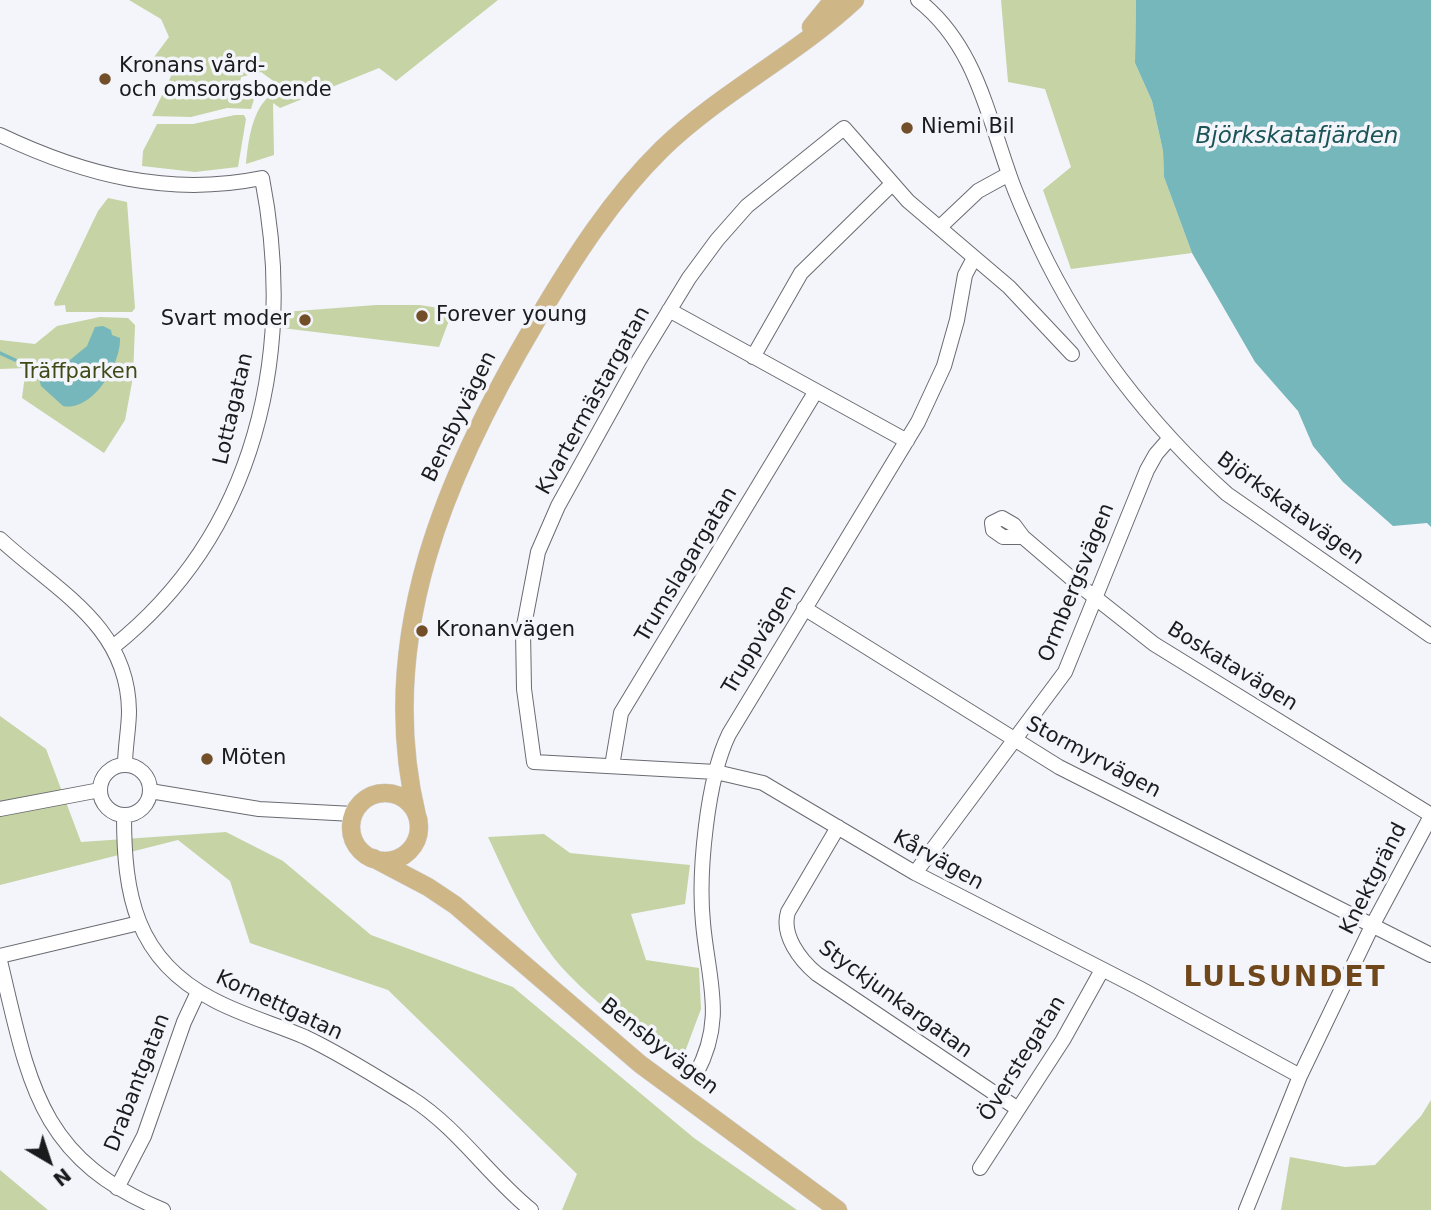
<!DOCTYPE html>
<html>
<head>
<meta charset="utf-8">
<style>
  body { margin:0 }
  #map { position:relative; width:1431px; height:1210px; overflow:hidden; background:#f3f5fb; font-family:"DejaVu Sans",sans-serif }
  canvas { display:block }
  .north { position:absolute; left:14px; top:1126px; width:70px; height:70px; -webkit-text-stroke:5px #f3f5fb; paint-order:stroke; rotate:141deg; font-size:19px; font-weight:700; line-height:28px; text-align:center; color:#1a1b1d }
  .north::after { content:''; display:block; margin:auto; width:24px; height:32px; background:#1a1b1d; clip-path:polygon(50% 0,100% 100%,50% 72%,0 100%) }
</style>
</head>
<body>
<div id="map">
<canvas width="1431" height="1210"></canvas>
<div class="north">N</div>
</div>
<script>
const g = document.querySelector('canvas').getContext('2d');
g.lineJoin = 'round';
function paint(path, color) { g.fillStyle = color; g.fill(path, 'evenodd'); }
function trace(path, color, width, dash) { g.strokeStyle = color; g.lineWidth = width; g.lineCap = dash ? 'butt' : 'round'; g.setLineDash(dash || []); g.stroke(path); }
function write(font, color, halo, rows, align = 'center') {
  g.font = font + ' "DejaVu Sans",sans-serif'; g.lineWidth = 7; g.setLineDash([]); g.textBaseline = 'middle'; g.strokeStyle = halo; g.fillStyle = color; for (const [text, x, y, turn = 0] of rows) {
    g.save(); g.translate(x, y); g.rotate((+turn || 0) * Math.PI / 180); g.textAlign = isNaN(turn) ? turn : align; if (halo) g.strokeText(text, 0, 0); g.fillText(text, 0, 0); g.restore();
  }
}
const green = new Path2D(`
  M129,0H498L396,81L379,68L280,108L273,103L274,155L246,164C248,142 252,108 272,94L275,96L280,92L272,80L261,72L241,77L239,88L251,92L254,99L251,109L227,108L191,117L152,116L172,74L165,67L158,72L149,64L169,37L161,19Z
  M1001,0H1136L1135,63L1152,101L1163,151L1164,177L1192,253L1071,269L1043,190L1071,167L1045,89L1008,82Z
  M235,115H244L246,119L238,167L195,172L142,166L143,151L157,124H193Z
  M108,198L127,202L135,308L132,312H66L65,305L55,306L54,303L98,211Z
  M376,305H419L453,310L439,347L282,328L284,312Z
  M100,317L128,318L135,325L133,377L125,420L104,453L22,398L26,368L0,369V340L35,344L57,326Z
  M0,716L46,749L81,842L226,832L283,861L371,935L513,987L694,1138L797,1210H562L577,1174L388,990L250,943L230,881L178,840L0,885Z
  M544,834L570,853L690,865L685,904L631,914L646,960L699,968L701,1009L680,1065C641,1036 600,1008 567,973C531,935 510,884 488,837Z
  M1431,1100V1210H1281L1290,1157L1345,1167L1375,1165L1421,1116Z
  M0,1170L48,1210H0Z`);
const water = new Path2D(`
  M1136,0H1431V527L1427,523L1393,526L1343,482L1313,446L1298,411L1255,362L1192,253L1164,177L1163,151L1152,101L1135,63Z
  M103,326L111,330L112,335L120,338C121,364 93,412 63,406L41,386L38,375L50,372L58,378L65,364L87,346L95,327Z`);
const stream = new Path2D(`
  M0,353L15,360
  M31,371L38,375`);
const minor = new Path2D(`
  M918,0C973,43 986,108 1008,171C1016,196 1028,221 1039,245C1083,338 1150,425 1227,494L1431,636
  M0,135C84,175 169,197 262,178C296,353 257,532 113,647
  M940,227L978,191L1009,174
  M669,310L907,441
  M1072,354L1009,287L908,201L844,128L747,206L717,240L689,278L639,360L558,506L538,552L523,631L524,689L534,762L716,772L763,783L915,873L1139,988L1300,1076
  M753,357L801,273L892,184
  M1023,537H1003L993,530L992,523L1002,518L1014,525L1023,537L1078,584L1154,644L1431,815
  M0,539C55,590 128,625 129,711C129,728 125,747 125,765
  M804,608L1059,767L1431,955
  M100 790a25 25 0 1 1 50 0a25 25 0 1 1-50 0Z
  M612,766L621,713L816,391
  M150,791L259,809L353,814
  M0,809L100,790
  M124,815C124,894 135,959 212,999C241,1015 275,1024 305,1037C341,1054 377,1077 411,1098C458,1128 488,1175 531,1210
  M838,827L788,912C781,935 800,960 817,974L1018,1109
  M915,873L1065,672L1147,470L1156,454L1170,438
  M0,956L139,923
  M0,961C29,1081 37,1158 163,1210
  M696,1074C726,1019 708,980 703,923C698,873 707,779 729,734L918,422L944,366L957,320L965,275L974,258
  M980,1168L1063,1040L1102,970
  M117,1188L144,1136L184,1022L198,992
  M1246,1210L1300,1076L1372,926L1431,816`);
const major = new Path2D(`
  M811,27L833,0
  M351 827a34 34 0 1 1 68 0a34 34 0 1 1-68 0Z
  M417,816C374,637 447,471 537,320C573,259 612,198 662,149C721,92 795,56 855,0
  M373,858L428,887L455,905L640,1064L838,1210`);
const markers = [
  [105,79,7,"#734f29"],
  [907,128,7,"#734f29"],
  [422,316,7,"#734f29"],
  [305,320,7,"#734f29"],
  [422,631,7,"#734f29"],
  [207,759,7,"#734f29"]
];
const poiNames = [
  ["Kronans vård-",119,67],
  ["och omsorgsboende",119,91],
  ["Niemi Bil",921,128],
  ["Forever young",436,316],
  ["Svart moder",291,320,"right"],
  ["Kronanvägen",436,631],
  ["Möten",221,759]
];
const parkNames = [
  ["Träffparken",79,373]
];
const streetNames = [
  ["Kvartermästargatan",594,401,-61],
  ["Lottagatan",234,409,-77],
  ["Bensbyvägen",460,417,-64],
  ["Björkskatavägen",1290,509,36],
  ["Trumslagargatan",687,565,-59],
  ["Ormbergsvägen",1077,583,-68],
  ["Truppvägen",760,640,-59],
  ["Boskatavägen",1232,667,32],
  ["Stormyrvägen",1093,758,28],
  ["Kårvägen",938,861,29],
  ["Knektgränd",1374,879,-63],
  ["Styckjunkargatan",895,1000,36],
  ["Kornettgatan",279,1006,25],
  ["Bensbyvägen",659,1047,38],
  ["Överstegatan",1023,1059,-58],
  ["Drabantgatan",138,1083,-69]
];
const waterNames = [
  ["Björkskatafjärden",1297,137]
];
const districtNames = [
  ["LULSUNDET",1285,979]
];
paint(green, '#c5d3a5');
paint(water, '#75b7ba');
trace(stream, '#75b7ba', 3.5);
trace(minor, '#696b71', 16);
trace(major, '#d1d1d2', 19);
trace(minor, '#fff', 14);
trace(major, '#ceb686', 18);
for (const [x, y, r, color] of markers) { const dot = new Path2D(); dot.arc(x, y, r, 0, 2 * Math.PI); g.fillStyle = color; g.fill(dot); trace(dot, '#f3f5fb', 2.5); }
write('21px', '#1a1b1d', '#f3f5fb', poiNames, 'left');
write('21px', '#3f4b16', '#f3f5fb', parkNames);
write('21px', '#1a1b1d', '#f3f5fb', streetNames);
write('italic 23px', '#1b5457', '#f3f5fb', waterNames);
g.letterSpacing = '2px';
write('bold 28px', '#6f471b', '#f3f5fb', districtNames);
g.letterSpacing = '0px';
</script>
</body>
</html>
